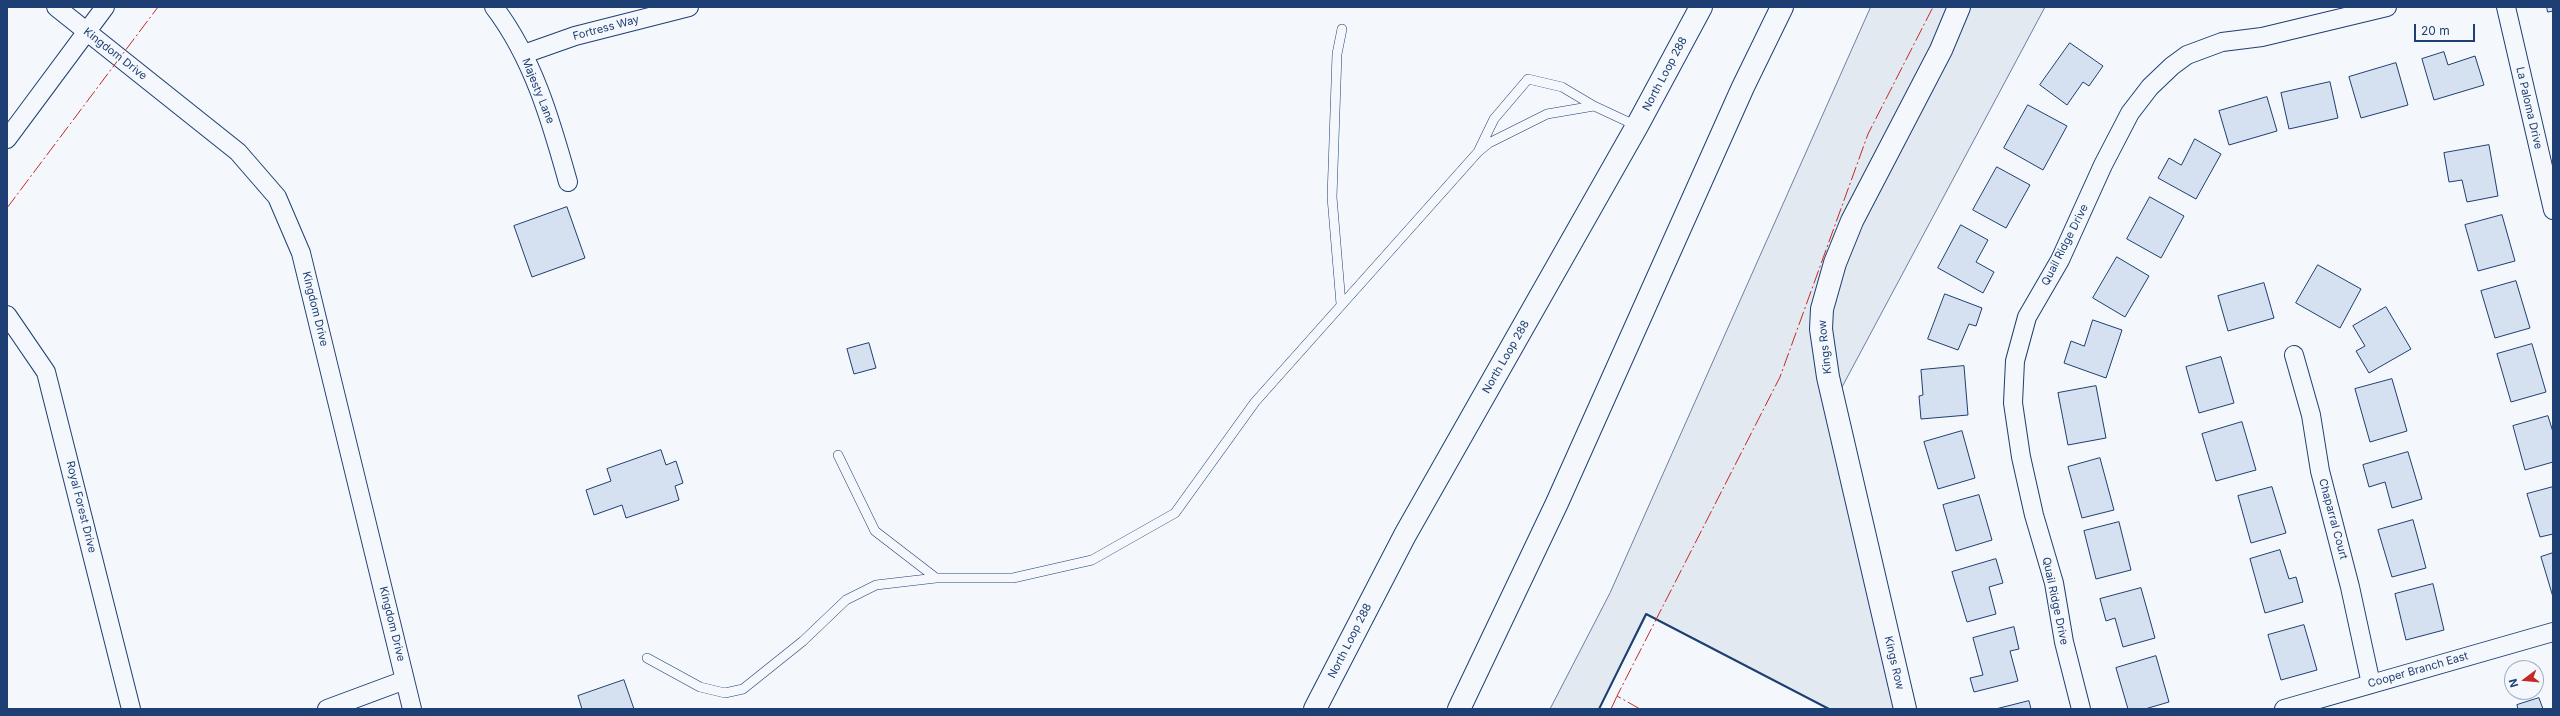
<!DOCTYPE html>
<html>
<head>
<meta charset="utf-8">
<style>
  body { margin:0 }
  #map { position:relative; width:2560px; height:716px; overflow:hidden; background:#f4f7fb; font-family:Inter,sans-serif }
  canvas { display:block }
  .frame { position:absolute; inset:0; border:8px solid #1d3f73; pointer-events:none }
  .north { position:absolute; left:2504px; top:660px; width:40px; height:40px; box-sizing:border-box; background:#f4f7fb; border:1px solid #9eadc5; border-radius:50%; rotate:254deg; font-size:11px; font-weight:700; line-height:16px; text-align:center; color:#1d3f73 }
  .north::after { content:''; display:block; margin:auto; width:14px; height:18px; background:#c62828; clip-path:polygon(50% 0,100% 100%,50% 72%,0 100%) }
  .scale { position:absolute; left:2414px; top:24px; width:61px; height:18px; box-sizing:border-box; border:2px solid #1d3f73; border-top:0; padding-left:5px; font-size:12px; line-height:14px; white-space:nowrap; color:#1d3f73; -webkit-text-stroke:3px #f4f7fb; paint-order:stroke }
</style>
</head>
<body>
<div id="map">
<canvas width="2560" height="716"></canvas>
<div class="frame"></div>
<div class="north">N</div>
<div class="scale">20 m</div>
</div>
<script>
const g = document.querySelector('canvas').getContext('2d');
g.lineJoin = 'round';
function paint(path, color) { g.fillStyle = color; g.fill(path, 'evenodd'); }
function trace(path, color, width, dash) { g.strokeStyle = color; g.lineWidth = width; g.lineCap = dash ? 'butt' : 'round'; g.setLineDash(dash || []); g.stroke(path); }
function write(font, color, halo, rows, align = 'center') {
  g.font = font + ' Inter,sans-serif'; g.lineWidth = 3; g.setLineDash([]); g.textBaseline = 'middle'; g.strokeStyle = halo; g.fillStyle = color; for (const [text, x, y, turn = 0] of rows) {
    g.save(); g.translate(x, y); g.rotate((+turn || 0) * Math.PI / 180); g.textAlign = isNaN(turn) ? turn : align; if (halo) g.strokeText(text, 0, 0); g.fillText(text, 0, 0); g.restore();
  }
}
const green = new Path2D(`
  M1871,7H2045L1834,402L1905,709H1829L1647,614L1599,709H1550L1610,593Z`);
const building = new Path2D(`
  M2547,7H2553V11L2548,12Z
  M2070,43L2103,66L2089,86L2083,82L2067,105L2040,85Z
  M2444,52L2448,65L2475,56L2484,85L2434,100L2422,59Z
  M2396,63L2408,105L2361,118L2349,77Z
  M2330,82L2338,118L2289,129L2281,93Z
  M2267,97L2277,131L2229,145L2219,111Z
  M2028,105L2067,126L2043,170L2004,148Z
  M2195,139L2221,154L2196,199L2158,178L2169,158L2181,165Z
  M2489,145L2498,196L2467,202L2462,180L2449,182L2444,153Z
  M1997,167L2030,185L2006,228L1973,210Z
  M2150,197L2184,216L2161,258L2127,239Z
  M567,207L585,258L532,277L514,226Z
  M2502,215L2515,261L2478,271L2465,225Z
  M1961,225L1988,240L1976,262L1994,272L1983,293L1938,268Z
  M2117,257L2149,276L2125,317L2093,298Z
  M2318,265L2361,289L2340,328L2296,303Z
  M2516,281L2530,328L2495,338L2481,291Z
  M2264,283L2274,318L2228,331L2218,296Z
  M1945,294L1982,308L1976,326L1969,324L1958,350L1928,339Z
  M2386,307L2411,349L2369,373L2356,351L2365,346L2353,326Z
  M2093,320L2122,330L2106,378L2064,363L2071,341L2084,346Z
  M869,343L876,368L854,374L847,349Z
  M2532,344L2546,392L2511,402L2497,354Z
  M2221,357L2234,403L2199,413L2186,367Z
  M1964,366L1968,415L1921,419L1919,396L1923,395L1921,370Z
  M2392,379L2407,431L2370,442L2355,389Z
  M2096,386L2106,438L2068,445L2058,393Z
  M2548,416L2553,432V462L2525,470L2513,426Z
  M2242,422L2256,470L2216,481L2202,434Z
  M1962,431L1975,478L1938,489L1924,442Z
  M661,450L666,465L676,461L683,483L675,486L679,500L626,518L622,505L594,515L586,490L611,481L607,469Z
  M2408,452L2422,499L2392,508L2385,482L2369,487L2363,465Z
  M2100,458L2114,510L2082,518L2068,467Z
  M2272,487L2286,533L2251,543L2238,496Z
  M2553,487V534L2540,537L2527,494Z
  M1979,495L1992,540L1956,551L1943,505Z
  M2413,520L2426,568L2392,577L2378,530Z
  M2119,522L2131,570L2096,579L2084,531Z
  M2280,550L2289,579L2296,577L2303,602L2265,613L2250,559Z
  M2553,553V597L2541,557Z
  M1996,559L2003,583L1989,587L1996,614L1967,622L1952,572Z
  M2433,584L2444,630L2406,640L2395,594Z
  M2141,588L2155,638L2123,647L2115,618L2106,621L2100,599Z
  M2304,625L2317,670L2281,680L2268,635Z
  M2014,627L2019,649L2010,651L2018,681L1974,692L1970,678L1983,675L1973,638Z
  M2156,656L2169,702L2145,709H2128L2116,668Z
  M624,680L634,709H582L578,696Z
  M2539,698L2543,709H2518L2517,705Z
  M2029,701L2031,709H1996Z`);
const lane = new Path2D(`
  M1479,150L1494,119L1528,79L1562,87L1594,106
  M1341,304L1332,197L1337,54L1342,29
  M838,455L875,531L936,578H1013L1092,560L1175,513L1255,402L1478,152L1489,143L1547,114L1594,106L1637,126
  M647,658L700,687L725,693L743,689L803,641L846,600L876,585L936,578`);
const street = new Path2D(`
  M56,7L238,152L277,197L301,253L412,709
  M494,7C533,58 551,121 568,182
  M2506,7L2553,210
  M524,54L575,36L689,7
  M7,139L105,7
  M7,315L46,372L131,709
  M2294,355L2311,415L2320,471L2350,587L2371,684
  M327,709L405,680
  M2081,709L2064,642L2054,583L2034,515L2021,457L2013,403L2015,361L2027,317L2060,260L2103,165L2130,113L2150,87L2172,66L2187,55L2222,42L2262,37L2387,7
  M2284,709L2553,632`);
const secondary = new Path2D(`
  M1905,709L1828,377L1821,329L1822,309L1835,263L1852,221L1941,50L1959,7`);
const highway = new Path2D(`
  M1315,709L1405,535L1637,126L1701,7
  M1459,709L1557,503L1743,87L1782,7`);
const wall = new Path2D(`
  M1599,709L1646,614L1829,709`);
const power = new Path2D(`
  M7,208L158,7
  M1611,709L1617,696
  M1640,709L1617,696L1780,377L1868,134L1933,7`);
const streetNames = [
  ["Fortress Way",606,28,-15],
  ["Kingdom Drive",115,54,38],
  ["North Loop 288",1665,74,-62],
  ["Majesty Lane",538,91,68],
  ["La Paloma Drive",2529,108,77],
  ["Quail Ridge Drive",2065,245,-63],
  ["Kingdom Drive",315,309,76],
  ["Kings Row",1825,347,-96],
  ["North Loop 288",1506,357,-60],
  ["Royal Forest Drive",81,507,76],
  ["Chaparral Court",2333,519,75],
  ["Quail Ridge Drive",2055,601,78],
  ["Kingdom Drive",392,624,76],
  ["North Loop 288",1350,641,-63],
  ["Kings Row",1894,663,77],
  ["Cooper Branch East",2418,670,-16]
];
paint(green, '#e3e9f0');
trace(green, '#687fa3', 1);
paint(building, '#d5e0f0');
trace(building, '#1d3f73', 1);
trace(lane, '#1d3f73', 10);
trace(street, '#1d3f73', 20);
trace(secondary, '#1d3f73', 24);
trace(highway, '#1d3f73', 24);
trace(lane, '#f4f7fb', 9);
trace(street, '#f4f7fb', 18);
trace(secondary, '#f4f7fb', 22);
trace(highway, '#f4f7fb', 22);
trace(wall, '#1d3f73', 2);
trace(power, '#c62828', 1, [14, 3, 2, 3]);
write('11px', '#1d3f73', '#f4f7fb', streetNames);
</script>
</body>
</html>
